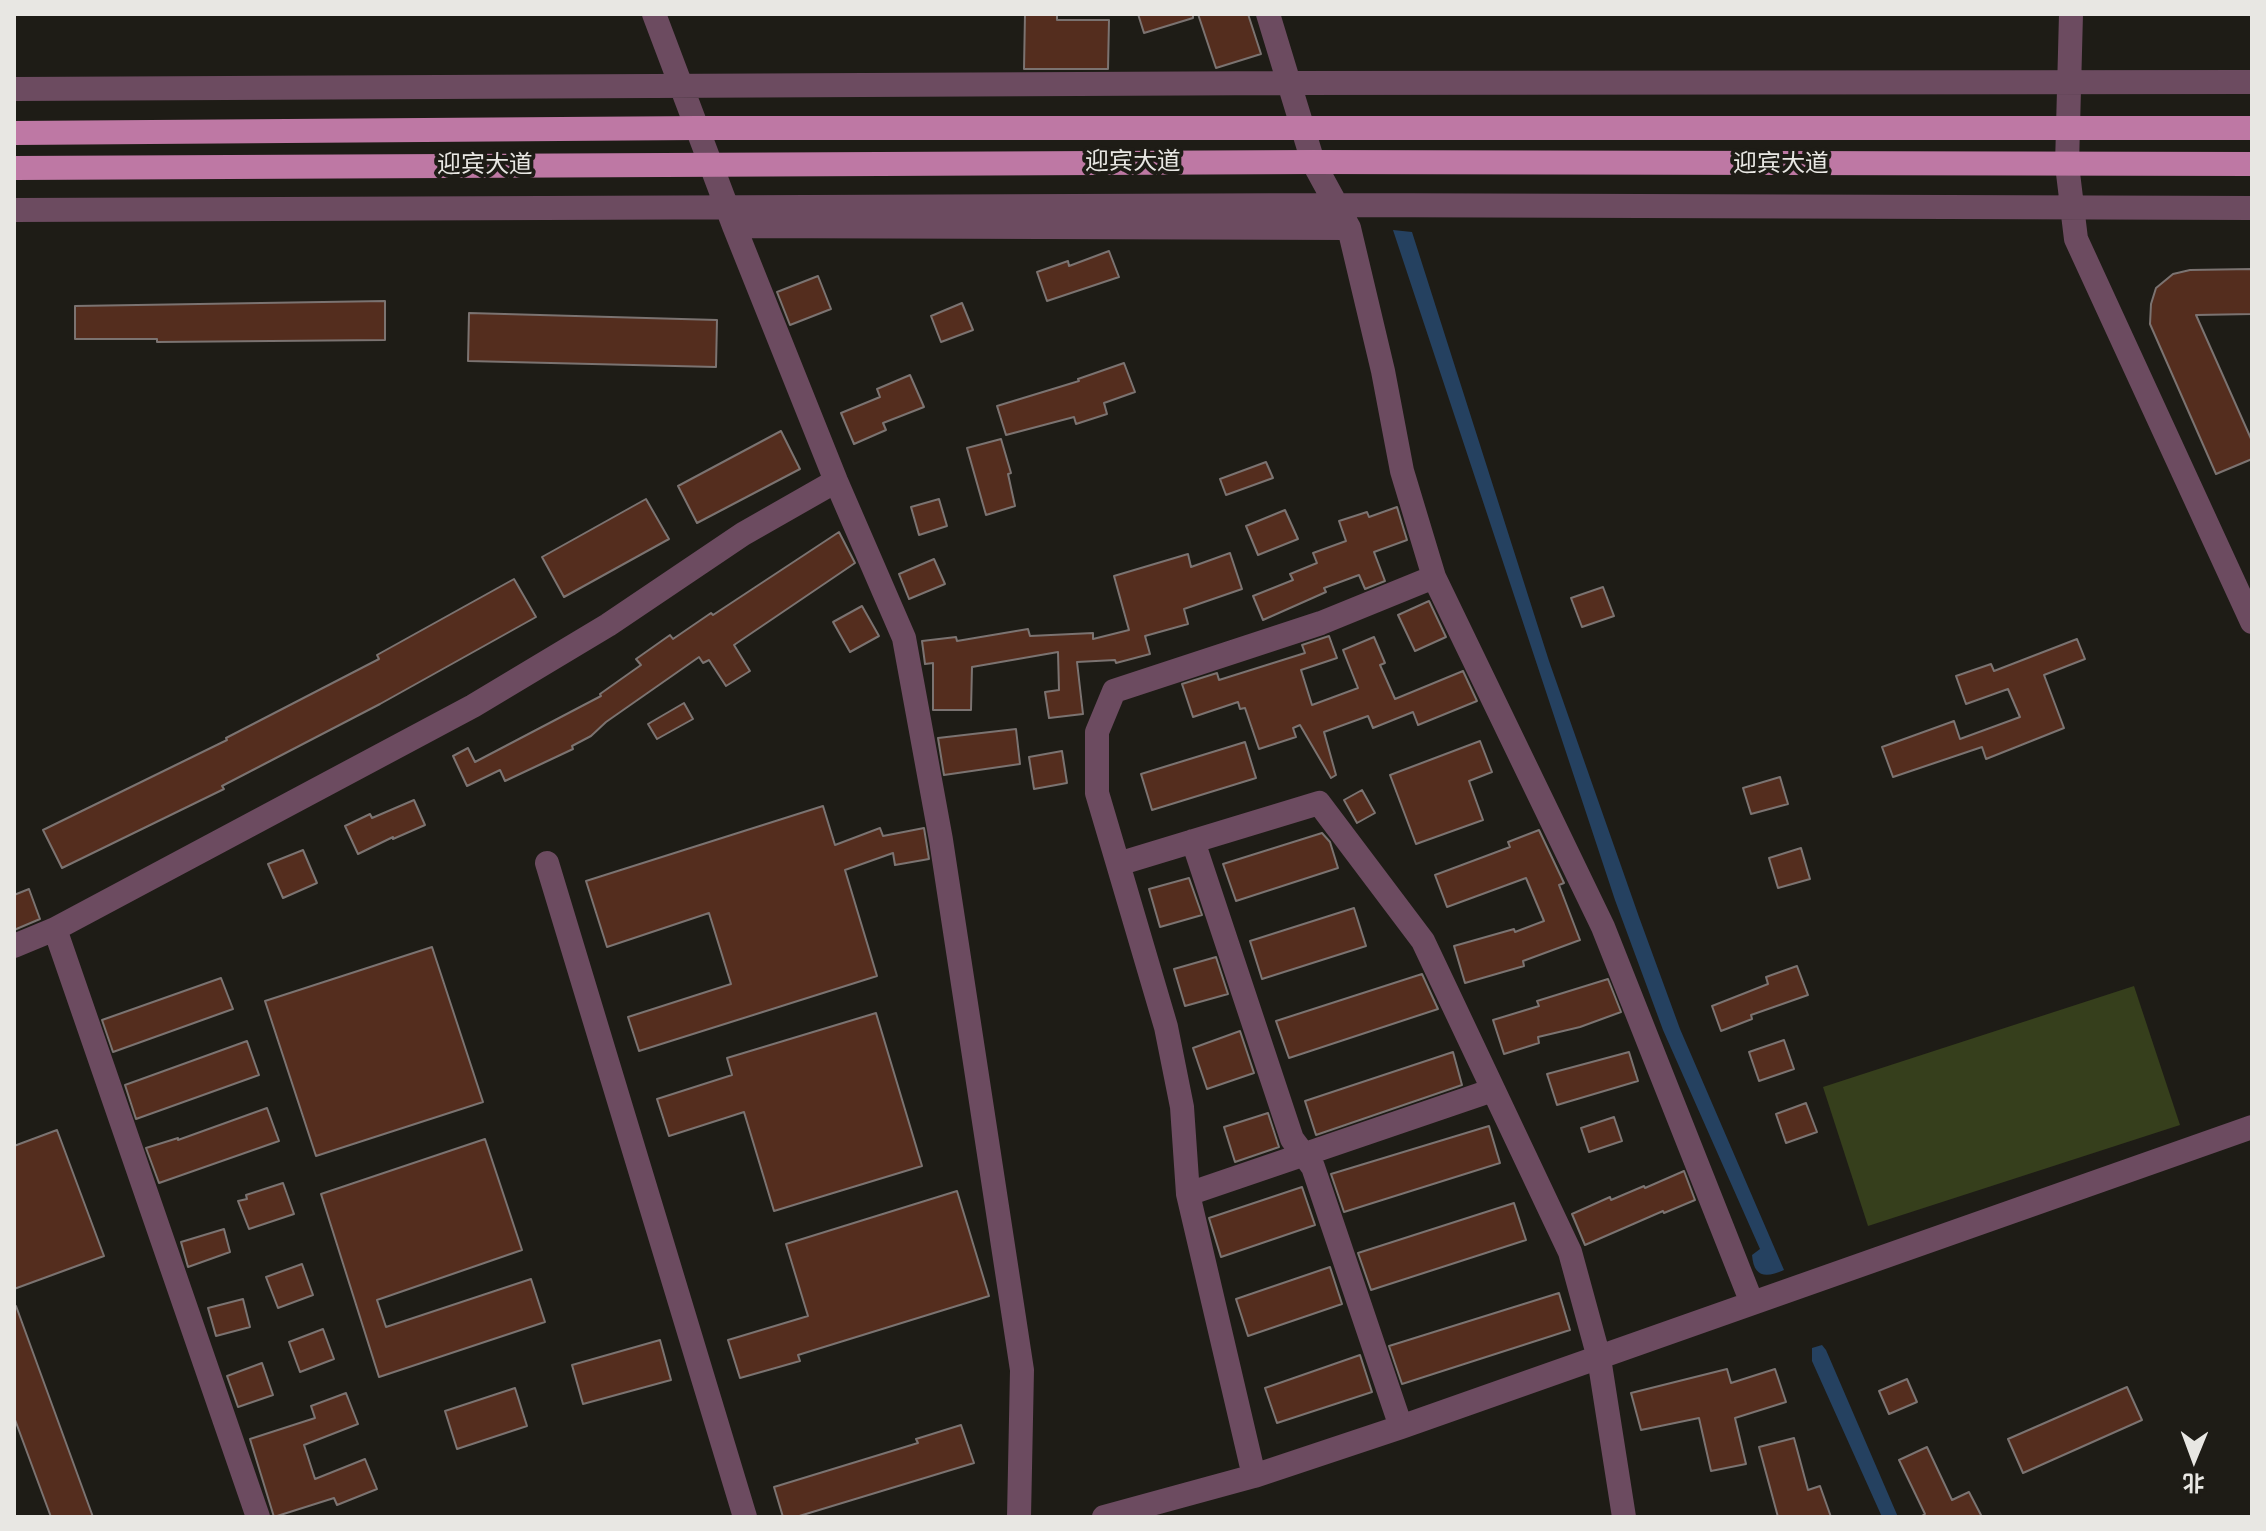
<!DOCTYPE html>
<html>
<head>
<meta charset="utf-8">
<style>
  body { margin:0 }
  #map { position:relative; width:2266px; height:1531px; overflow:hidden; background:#1e1c16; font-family:"Space Grotesk","Noto Sans SC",sans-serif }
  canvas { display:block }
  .frame { position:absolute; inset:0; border:16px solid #e8e7e3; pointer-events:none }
  .north { position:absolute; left:2154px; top:1419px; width:80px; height:80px; -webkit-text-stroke:6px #1e1c16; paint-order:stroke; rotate:181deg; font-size:22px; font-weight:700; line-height:32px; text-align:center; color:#e8e7e3 }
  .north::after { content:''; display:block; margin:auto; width:28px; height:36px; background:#e8e7e3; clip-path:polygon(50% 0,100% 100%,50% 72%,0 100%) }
</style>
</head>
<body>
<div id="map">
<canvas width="2266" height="1531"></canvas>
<div class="frame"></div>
<div class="north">北</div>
</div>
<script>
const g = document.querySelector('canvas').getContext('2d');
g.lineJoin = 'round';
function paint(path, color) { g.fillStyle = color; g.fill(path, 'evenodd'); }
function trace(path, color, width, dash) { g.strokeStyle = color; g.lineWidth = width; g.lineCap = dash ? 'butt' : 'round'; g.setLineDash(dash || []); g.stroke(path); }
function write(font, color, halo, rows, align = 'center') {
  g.font = font + ' "Space Grotesk","Noto Sans SC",sans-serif'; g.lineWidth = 8; g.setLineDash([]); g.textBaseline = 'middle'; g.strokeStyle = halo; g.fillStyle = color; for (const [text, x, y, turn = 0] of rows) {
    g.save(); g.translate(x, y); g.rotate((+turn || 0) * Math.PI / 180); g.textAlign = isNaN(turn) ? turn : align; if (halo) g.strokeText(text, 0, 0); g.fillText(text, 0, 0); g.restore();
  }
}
const green = new Path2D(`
  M2134,986L2180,1125L1868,1226L1823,1087Z`);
const water = new Path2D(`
  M1393,230L1412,232L1549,661L1639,917L1680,1029L1784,1270C1766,1278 1754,1278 1752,1255L1760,1249L1663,1030L1615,900Z
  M1822,1345L1826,1350L1898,1517H1882L1812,1361V1348Z`);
const building = new Path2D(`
  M1025,14H1057V20H1109L1108,69H1024Z
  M1138,14H1193V18L1144,33Z
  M1198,14H1248L1261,54L1216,68Z
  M1109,251L1119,277L1047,301L1037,272L1068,261L1069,266Z
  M2252,269V314L2196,315L2252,441V459L2216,474L2150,324L2151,304L2156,288L2173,274L2190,270Z
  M818,276L831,309L790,325L777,292Z
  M385,301V340L157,342V339H75V306Z
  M962,303L973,330L941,342L931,316Z
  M469,313L717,320L716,367L468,361Z
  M1124,363L1135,392L1104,403L1107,414L1076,424L1074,417L1006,435L997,406L1079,381L1078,379Z
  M910,375L924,407L883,423L886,430L854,444L841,413L880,397L877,389Z
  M781,431L800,469L697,523L678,486Z
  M1001,439L1011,473L1008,474L1015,506L986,515L967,448Z
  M1266,462L1273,478L1226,495L1220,479Z
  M646,499L669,539L564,597L542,557Z
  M939,499L947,526L919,535L911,507Z
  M1397,507L1407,540L1374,552L1385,581L1365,589L1359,575L1324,588L1326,592L1263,620L1253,596L1293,580L1290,574L1317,563L1313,553L1346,541L1339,521L1367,512L1369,517Z
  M1285,510L1298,539L1258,555L1246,526Z
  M839,532L855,563L734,645L750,671L726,686L709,660L703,663L699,657L606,722L591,736L572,746L573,749L505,781L500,770L467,786L453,756L468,748L475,762L601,696L600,694L641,665L636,659L670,635L673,639L711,613L713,615Z
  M1230,553L1242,589L1184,609L1188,624L1145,636L1150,654L1116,663L1115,660L1077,662L1083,714L1049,718L1045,692L1059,690L1058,652L972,667L971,710H933V663L925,664L922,641L956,637L957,641L1028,629L1030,636L1093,633V639L1129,630L1114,576L1188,554L1191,567Z
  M934,559L945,584L909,599L899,574Z
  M514,579L536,617L380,704L222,786L224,789L62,868L43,830L227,740L226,738L379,659L377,655Z
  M1603,587L1614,616L1582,627L1571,598Z
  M1429,601L1446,637L1415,651L1398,615Z
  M862,606L879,636L850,652L833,622Z
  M1329,636L1337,658L1301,670L1312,705L1358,688L1343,650L1374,637L1385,663L1380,665L1395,699L1463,671L1477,701L1418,725L1413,712L1373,728L1368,716L1324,732L1336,775L1331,778L1300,725L1293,728L1296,737L1259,749L1245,708L1240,709L1238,702L1193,717L1182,684L1217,673L1219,680L1305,653L1302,645Z
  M2077,639L2085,659L2044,675L2064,728L1986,759L1982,747L1893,777L1882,747L1954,721L1960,739L2020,717L2008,689L1966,704L1956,676L1991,664L1994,671Z
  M684,703L693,719L657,739L648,724Z
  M1016,729L1020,764L944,775L938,738Z
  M1480,741L1492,772L1469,781L1483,820L1416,844L1390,775Z
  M1245,742L1256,778L1152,810L1141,774Z
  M1062,751L1067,783L1034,789L1029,757Z
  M1780,777L1788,804L1751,814L1743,788Z
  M1362,790L1375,813L1357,823L1344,800Z
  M414,800L425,825L393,839V837L358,854L345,826L370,814L372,818Z
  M823,806L835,845L880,828L883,836L924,828L929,859L895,865L893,853L845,870L877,976L639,1051L628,1017L731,984L709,913L607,947L586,881Z
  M1539,830L1564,883L1559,885L1580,940L1523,961L1524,966L1465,983L1454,946L1514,929L1515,932L1544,921L1526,878L1447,907L1435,875L1510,847L1508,842Z
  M1322,833L1330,842L1338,868L1236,901L1223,864Z
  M1801,848L1810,879L1778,888L1769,858Z
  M303,850L317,883L283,898L268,864Z
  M1189,878L1202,915L1160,927L1149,889Z
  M29,889L40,919L14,930V895Z
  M1354,908L1366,946L1262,979L1250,941Z
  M432,947L483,1102L316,1156L265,1001Z
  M1216,957L1228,994L1185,1006L1174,969Z
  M1797,966L1808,995L1751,1015L1752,1019L1721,1031L1712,1006L1768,984L1766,977Z
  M1422,974L1438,1009L1289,1058L1276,1021Z
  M221,978L233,1009L113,1052L102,1020Z
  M1608,979L1621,1012L1580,1027L1538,1037L1539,1043L1504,1054L1493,1020L1539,1006L1537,1001Z
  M876,1013L922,1166L774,1211L744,1112L669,1136L657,1099L732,1075L727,1058Z
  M1240,1031L1254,1073L1207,1089L1193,1048Z
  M1784,1040L1794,1069L1759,1081L1749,1052Z
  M247,1041L259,1075L136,1119L125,1085Z
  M1453,1052L1462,1085L1316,1135L1305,1101Z
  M1629,1052L1638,1081L1557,1105L1547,1074Z
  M1806,1103L1817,1132L1786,1143L1776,1114Z
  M267,1108L279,1141L159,1183L146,1148L178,1138V1140Z
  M1268,1113L1279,1147L1235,1162L1224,1127Z
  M1614,1117L1622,1141L1589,1152L1581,1128Z
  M1489,1126L1500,1163L1344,1212L1331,1174Z
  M57,1130L104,1256L14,1289V1146Z
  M485,1139L522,1250L377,1300L386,1327L531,1279L545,1322L379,1377L321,1194Z
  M1684,1171L1695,1200L1664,1213L1663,1211L1585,1245L1572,1214L1610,1197L1611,1200L1644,1186L1645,1188Z
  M283,1183L294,1214L249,1229L238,1201L247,1199L246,1195Z
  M1302,1187L1315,1225L1221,1257L1209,1218Z
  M957,1191L989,1296L798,1355L800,1361L740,1378L728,1340L808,1316L786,1244Z
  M1514,1203L1526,1240L1371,1290L1358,1253Z
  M224,1229L230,1252L188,1267L181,1242Z
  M302,1264L313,1295L278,1308L266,1277Z
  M1330,1267L1342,1304L1248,1336L1236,1299Z
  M1559,1293L1570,1330L1402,1384L1389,1346Z
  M243,1299L250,1327L216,1336L208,1308Z
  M14,1306H16L93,1517H51L14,1417Z
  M323,1329L334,1359L300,1372L289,1342Z
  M660,1340L671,1380L583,1404L572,1365Z
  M1360,1355L1372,1392L1277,1423L1265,1388Z
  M262,1363L273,1395L238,1407L227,1376Z
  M1727,1369L1731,1383L1775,1369L1786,1402L1735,1418L1746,1464L1711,1471L1699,1418L1641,1430L1631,1393Z
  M1907,1379L1917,1402L1889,1414L1879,1391Z
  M2127,1387L2142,1420L2023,1473L2008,1439Z
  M515,1388L527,1426L457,1449L445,1411Z
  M346,1393L358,1424L304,1445L315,1479L365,1459L377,1489L337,1505L334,1498L274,1517L250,1439L315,1418L311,1406Z
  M961,1425L974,1463L796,1517H783L774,1487L918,1443L916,1439Z
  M1794,1438L1808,1490L1820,1486L1831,1517H1778L1759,1447Z
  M1927,1447L1952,1500L1969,1492L1982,1517H1920L1925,1514L1899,1460Z`);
const minor = new Path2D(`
  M654,14L734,226L836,481L904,638L941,840L1022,1370L1019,1517
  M1268,14L1313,162L1349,228L1383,371L1402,471L1434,577L1603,927L1752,1303
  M2071,14L2067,165L2076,239L2252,622
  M14,89L1290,83L2252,82
  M14,210L1336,205L2252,208
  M734,226L1349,228
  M1434,577L1321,623L1114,691L1097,732V793L1118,864L1319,803L1423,941L1570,1252L1599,1358L1624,1517
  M1193,841L1292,1139L1313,1167L1401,1427
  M547,863L745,1517
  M1118,864L1166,1027L1182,1107L1188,1194L1254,1476
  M55,929L258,1517
  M14,946L55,929L473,706L608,625L743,534L836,481
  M1188,1194L1493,1090
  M1104,1517L1254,1476L1401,1427L2252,1127`);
const major = new Path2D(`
  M14,133L697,128H2252
  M14,168L1313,162L2252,164`);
const streetNames = [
  ["迎宾大道",1133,162],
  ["迎宾大道",1781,164],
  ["迎宾大道",485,165]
];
paint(green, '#363f1c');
paint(water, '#254160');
paint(building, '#542d1e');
trace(building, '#7b7371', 2);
trace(minor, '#6c4b60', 24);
trace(major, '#be78a4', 24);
write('24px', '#e8e7e3', '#1e1c16', streetNames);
</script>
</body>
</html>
